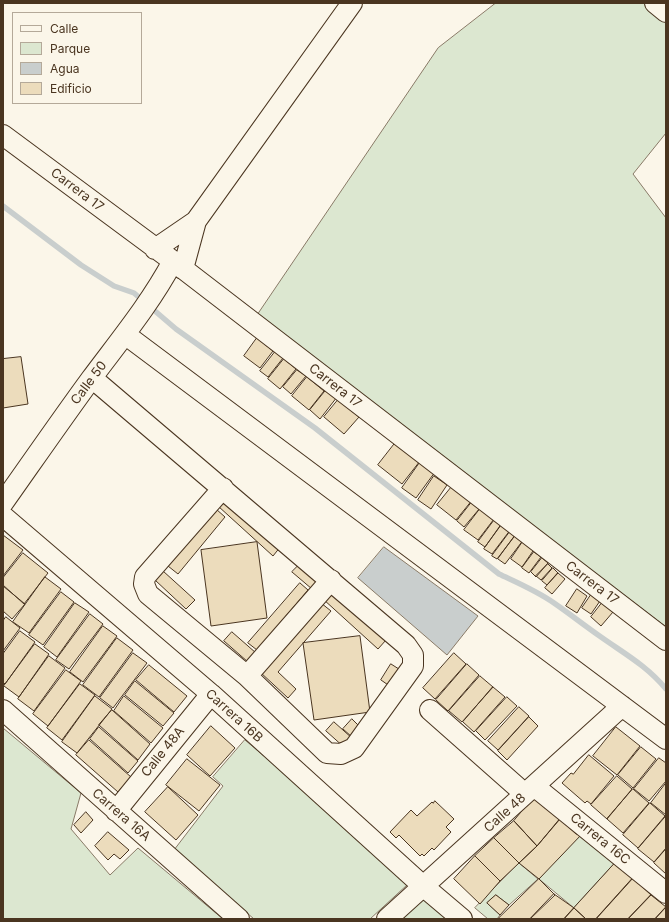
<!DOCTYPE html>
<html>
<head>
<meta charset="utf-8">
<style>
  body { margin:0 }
  #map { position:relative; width:669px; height:922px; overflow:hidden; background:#fbf6e9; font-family:Inter,sans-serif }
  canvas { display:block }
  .frame { position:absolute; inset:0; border:4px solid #4a3520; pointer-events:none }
  .legend { position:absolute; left:12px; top:12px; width:130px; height:92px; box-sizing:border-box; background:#fbf6e9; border:1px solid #b4a999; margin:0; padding:5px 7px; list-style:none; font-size:12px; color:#4a3520 }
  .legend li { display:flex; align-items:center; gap:8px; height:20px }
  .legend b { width:20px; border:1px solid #b4a999 }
</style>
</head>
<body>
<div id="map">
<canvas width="669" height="922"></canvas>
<div class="frame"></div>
<ul class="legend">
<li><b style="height:5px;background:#fbf6e9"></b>Calle</li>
<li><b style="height:11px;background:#dce7d0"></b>Parque</li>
<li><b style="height:11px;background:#c9cecd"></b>Agua</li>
<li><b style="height:11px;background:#ecdcbc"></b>Edificio</li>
</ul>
</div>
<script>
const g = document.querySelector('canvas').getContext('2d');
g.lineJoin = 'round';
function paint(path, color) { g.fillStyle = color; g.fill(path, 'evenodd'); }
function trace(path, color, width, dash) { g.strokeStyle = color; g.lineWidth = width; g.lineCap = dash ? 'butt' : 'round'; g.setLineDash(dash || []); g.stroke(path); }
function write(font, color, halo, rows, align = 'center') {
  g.font = font + ' Inter,sans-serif'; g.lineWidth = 3; g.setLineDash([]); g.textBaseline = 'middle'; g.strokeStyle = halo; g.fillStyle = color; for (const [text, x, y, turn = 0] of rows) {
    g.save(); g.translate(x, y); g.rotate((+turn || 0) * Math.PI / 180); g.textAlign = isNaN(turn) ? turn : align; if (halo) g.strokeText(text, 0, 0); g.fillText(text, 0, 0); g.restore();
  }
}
const green = new Path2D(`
  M496,3H655L666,12V133L633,174L666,218V627L257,315L438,48Z
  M3,728L81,793L71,829L110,875L138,848L223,919H3Z
  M245,740L327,809L407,885L370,919H254L174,850L223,786L213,777Z
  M582,834L615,863L574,908L539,879Z
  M519,863L538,879L509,905L496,895L487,903L500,915L497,919H488L475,908Z
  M427,894L457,919H399Z`);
const water = new Path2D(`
  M384,547L478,616L447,655L358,578Z`);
const stream = new Path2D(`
  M3,206L81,265L114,286L134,293L176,329L315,428L499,574C518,583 537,591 554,603C570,614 585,626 601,637C625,654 647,666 666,689`);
const building = new Path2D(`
  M257,338L273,351L260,368L244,356Z
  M275,352L283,358L268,377L260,371Z
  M21,357L28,404L3,408V359Z
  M284,359L296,369L280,389L268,379Z
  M297,370L306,376L291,394L283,387Z
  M307,377L324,391L309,410L292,396Z
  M327,389L337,397L320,419L310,410Z
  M338,400L359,417L344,434L324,417Z
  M396,442L420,461L402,484L378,465Z
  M421,461L435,472L416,498L402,488Z
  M434,476L447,485L431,509L418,500Z
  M454,484L473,499L456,520L437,505Z
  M226,497L281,546L273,556L218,506Z
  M472,502L480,508L464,527L457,521Z
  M216,509L225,517L178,574L168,566Z
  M480,509L494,519L478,540L464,530Z
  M496,518L502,523L485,547L478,542Z
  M503,523L511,529L492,554L484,549Z
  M512,529L517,533L497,559L492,556Z
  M517,533L524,539L505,564L498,559Z
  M3,535L23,550L3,576Z
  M524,540L535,548L522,567L511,559Z
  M257,542L267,618L211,626L201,550Z
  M534,552L541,557L529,573L522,568Z
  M23,553L48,573L24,604L3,585V578Z
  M542,558L548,563L536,577L531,572Z
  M301,563L320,580L312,589L292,572Z
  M548,564L552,568L541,580L536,576Z
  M553,568L558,573L547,585L542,581Z
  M163,571L195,600L186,609L155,580Z
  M558,573L565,579L552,594L545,588Z
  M45,577L61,589L29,633L13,622Z
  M300,583L308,590L257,650L248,643Z
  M3,586L25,604L12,619L3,611Z
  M577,589L587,596L577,613L566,606Z
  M331,591L386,640L378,649L323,599Z
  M61,592L74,602L43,645L29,635Z
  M593,592L602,598L591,614L582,608Z
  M75,603L89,612L57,657L44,647Z
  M321,603L331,611L278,672L296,689L288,698L260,672Z
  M602,603L613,612L601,626L591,617Z
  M90,614L103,624L69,669L56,660Z
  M6,617L20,628L3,651V621Z
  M103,626L117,636L83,682L70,672Z
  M20,631L35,642L5,684L3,682V654Z
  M232,632L256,653L248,662L224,641Z
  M360,636L370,712L314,720L303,643Z
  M117,638L133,650L99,697L83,685Z
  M35,644L49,654L19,697L4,686Z
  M133,653L147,663L113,708L100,698Z
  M454,653L466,664L435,699L423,688Z
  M49,656L65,668L34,711L18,699Z
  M391,664L402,671L391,687L381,680Z
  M467,664L479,675L448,711L436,700Z
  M149,665L187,696L174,712L136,680Z
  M66,670L81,681L48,726L33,714Z
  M480,676L493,687L462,722L449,711Z
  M135,681L174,713L163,726L125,695Z
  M80,684L95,695L62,740L47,728Z
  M493,687L505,697L474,732L463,722Z
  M95,696L112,709L77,753L62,742Z
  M124,696L163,728L151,743L114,711Z
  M507,697L517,706L485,740L476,731Z
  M519,707L529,716L498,750L488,741Z
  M112,710L150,744L138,760L99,725Z
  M529,717L538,726L507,760L498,751Z
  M352,719L361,728L352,737L343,729Z
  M334,722L353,739L345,748L326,731Z
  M211,726L235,748L210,776L187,755Z
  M99,727L138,761L128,773L90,739Z
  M616,727L640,746L617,775L593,756Z
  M89,740L131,777L118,792L76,755Z
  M641,747L656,759L633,788L618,775Z
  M589,755L614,776L591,804L587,801L585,803L562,783L571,773L573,774Z
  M659,758L666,763V781L649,801L634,789Z
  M187,759L220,785L199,811L166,785Z
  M617,776L632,789L607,819L591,805Z
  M666,783V815L651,803Z
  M168,787L198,815L176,840L145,812Z
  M633,789L649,803L623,833L607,819Z
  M534,797L560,819L537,846L514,821Z
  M435,801L454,819L446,827L451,832L434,850L432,848L424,856L422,854L420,856L399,835L396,838L390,832L411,810L417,816L432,802L433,803Z
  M650,803L665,816L638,848L623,835Z
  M86,812L93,820L81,833L74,825Z
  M666,816V848L654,862L638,849Z
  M560,819L576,834H582L539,879L519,863L537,846Z
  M514,821L537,846L519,863L494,838Z
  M108,832L129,850L120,859L114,854L108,860L95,846Z
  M494,838L519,863L500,881L475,856Z
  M666,849V874L654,863Z
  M475,856L500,881L480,904L454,879Z
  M616,862L633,878L596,919H586L574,908Z
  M633,878L651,895L628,919H596Z
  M539,879L555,895L530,919H498Z
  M554,894L574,908L564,919H530Z
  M496,895L509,905L500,915L487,903Z
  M651,895L666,907L655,919H628Z
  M666,907V919H655Z
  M574,908L586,919H564Z`);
const minor = new Path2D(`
  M655,3L666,12
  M3,135L173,261L666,640
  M155,249L196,221
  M183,269L196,221L352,3
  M126,335L666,739
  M92,378L406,645L413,655V666L354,748L341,754L327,753L247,676L148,594L144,584L145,577L223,488
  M3,503C32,462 61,420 91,379C120,340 150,304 173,261
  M3,516L211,694L423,886L462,919
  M247,676L331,580
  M3,710L239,919
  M430,710L525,794
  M534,786L666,893
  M116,811L211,694
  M387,919L622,706`);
const streetNames = [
  ["Carrera 17",77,190,37],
  ["Calle 50",89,383,-53],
  ["Carrera 17",335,386,38],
  ["Carrera 17",592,583,37],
  ["Carrera 16B",234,716,42],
  ["Calle 48A",163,752,-51],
  ["Calle 48",505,813,-42],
  ["Carrera 16A",121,815,41],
  ["Carrera 16C",600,839,39]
];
paint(green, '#dce7d0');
trace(green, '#887966', 1);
paint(water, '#c9cecd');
trace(water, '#887966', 1);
trace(stream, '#c9cecd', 5.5);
paint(building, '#ecdcbc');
trace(building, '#4a3520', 1);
trace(minor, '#4a3520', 22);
trace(minor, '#fbf6e9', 20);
write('13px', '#4a3520', '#fbf6e9', streetNames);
</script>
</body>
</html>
